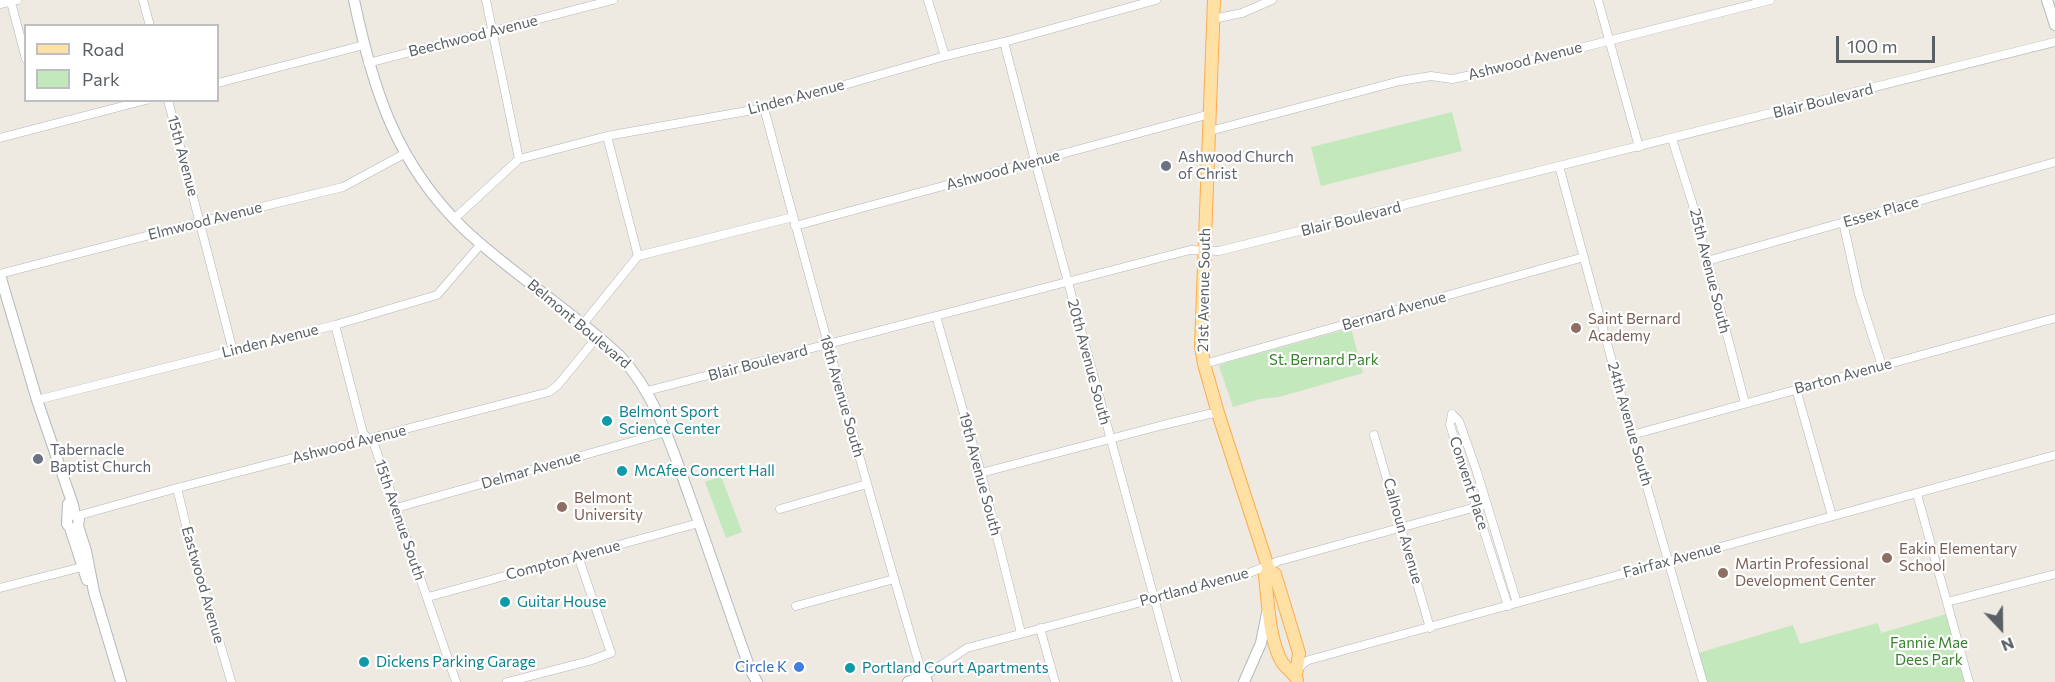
<!DOCTYPE html>
<html>
<head>
<meta charset="utf-8">
<style>
  body { margin:0 }
  #map { position:relative; width:2055px; height:682px; overflow:hidden; background:#eee9e1; font-family:Commissioner,sans-serif }
  canvas { display:block }
  .legend { position:absolute; left:24px; top:24px; width:195px; height:78px; box-sizing:border-box; background:#fff; border:2px solid #bdbfc1; margin:0; padding:8px 10px; list-style:none; font-size:18px; color:#5a6064 }
  .legend li { display:flex; align-items:center; gap:12px; height:30px }
  .legend b { width:30px; border:2px solid #bdbfc1 }
  .north { position:absolute; left:1971px; top:598px; width:60px; height:60px; -webkit-text-stroke:4px #fff; paint-order:stroke; rotate:158deg; font-size:16px; font-weight:700; line-height:24px; text-align:center; color:#5a6064 }
  .north::after { content:''; display:block; margin:auto; width:21px; height:27px; background:#5a6064; clip-path:polygon(50% 0,100% 100%,50% 72%,0 100%) }
  .scale { position:absolute; left:1836px; top:36px; width:99px; height:27px; box-sizing:border-box; border:3px solid #5a6064; border-top:0; padding-left:8px; font-size:18px; line-height:21px; white-space:nowrap; color:#5a6064; -webkit-text-stroke:4px #fff; paint-order:stroke }
</style>
</head>
<body>
<div id="map">
<canvas width="2055" height="682"></canvas>
<ul class="legend">
<li><b style="height:8px;background:#ffe1a6"></b>Road</li>
<li><b style="height:16px;background:#c3e8bc"></b>Park</li>
</ul>
<div class="north">N</div>
<div class="scale">100 m</div>
</div>
<script>
const g = document.querySelector('canvas').getContext('2d');
g.lineJoin = 'round';
function paint(path, color) { g.fillStyle = color; g.fill(path, 'evenodd'); }
function trace(path, color, width, dash) { g.strokeStyle = color; g.lineWidth = width; g.lineCap = dash ? 'butt' : 'round'; g.setLineDash(dash || []); g.stroke(path); }
function write(font, color, halo, rows, align = 'center') {
  g.font = font + ' Commissioner,sans-serif'; g.lineWidth = 4.5; g.setLineDash([]); g.textBaseline = 'middle'; g.strokeStyle = halo; g.fillStyle = color; for (const [text, x, y, turn = 0] of rows) {
    g.save(); g.translate(x, y); g.rotate((+turn || 0) * Math.PI / 180); g.textAlign = isNaN(turn) ? turn : align; if (halo) g.strokeText(text, 0, 0); g.fillText(text, 0, 0); g.restore();
  }
}
const green = new Path2D(`
  M1452,112L1462,151L1321,186L1311,147Z
  M1351,328L1363,373L1279,397L1260,399L1233,407L1219,366L1225,363Z
  M721,476L742,532L726,538L705,482Z
  M1950,613L1969,682H1703L1695,654L1793,625L1800,644L1878,623L1881,633Z`);
const street = new Path2D(`
  M143,0L150,26
  M486,0L519,159
  M928,0L945,56
  M1598,0L1639,147
  M11,2L26,59
  M0,4L17,0
  M1213,19L1242,13L1272,0
  M1004,42L1035,161L1177,682
  M368,63L613,0
  M218,83L364,45
  M168,100L233,351
  M764,108C814,295 865,481 920,667L925,676L967,648L1244,575L1279,561L1487,504
  M1210,131L1400,81L1431,76L1452,79L1481,73L1770,0
  M607,136L638,256
  M0,138L146,100
  M1672,139L1692,202L1745,403
  M1559,166L1632,435L1703,682
  M454,219L519,159L607,136L764,108L945,56L1004,42L1156,0
  M1843,222L1859,294L1882,366
  M795,226L1210,114
  M1707,261L2055,162
  M0,274L200,222L343,187L404,154
  M936,316L981,473L1021,633
  M583,324L638,256L793,217
  M335,325L363,433L374,444L456,682
  M1204,364L1584,257
  M1796,389L1832,516
  M647,391L1190,250L1219,251L2055,42
  M37,400L335,325L437,295L481,244
  M1452,414L1459,421L1477,472L1517,603
  M1452,414L1450,425L1508,606
  M1374,435L1430,628
  M1632,435L2055,318
  M981,473L1163,425L1209,414L1218,413
  M177,488L190,542L231,681
  M1917,494L1969,682
  M396,508L666,432
  M780,509L867,484
  M77,516L177,488L549,392L558,385L598,336
  M0,588L82,567
  M428,597L699,523
  M1947,602L2055,574
  M796,606L894,579
  M1040,628L1055,682
  M1299,668L1305,662L1309,660L2055,455
  M507,682L589,661L611,653L578,556`);
const secondary = new Path2D(`
  M354,0C373,90 396,163 464,229C513,275 571,310 620,356C656,395 671,445 689,495C710,553 729,611 750,669L757,682
  M2047,0L2055,25
  M0,275L37,400L73,505L75,515
  M68,504L67,524L70,528L87,580
  M75,515L79,519L78,526L86,551L94,592L121,682
  M908,682L925,676L927,682
  M1244,682L1261,643L1267,613`);
const primary = new Path2D(`
  M1214,0L1201,346L1204,364L1218,413L1269,570L1275,574L1299,653L1296,675
  M1269,570L1265,576C1268,601 1269,640 1282,662C1286,669 1294,672 1297,680`);
const markers = [
  [1166,166,6,"#6b7280"],
  [1576,328,6,"#8d6e63"],
  [607,421,6,"#0f9aa8"],
  [38,459,6,"#6b7280"],
  [622,471,6,"#0f9aa8"],
  [562,507,6,"#8d6e63"],
  [1887,558,6,"#8d6e63"],
  [1723,573,6,"#8d6e63"],
  [505,602,6,"#0f9aa8"],
  [364,662,6,"#0f9aa8"],
  [799,667,6,"#3f7fe0"],
  [850,668,6,"#0f9aa8"]
];
const streetNames = [
  ["Beechwood Avenue",473,36,-14],
  ["Ashwood Avenue",1525,61,-14],
  ["Linden Avenue",796,97,-15],
  ["Blair Boulevard",1823,101,-14],
  ["15th Avenue",183,156,75],
  ["Ashwood Avenue",1003,170,-15],
  ["Essex Place",1881,212,-16],
  ["Blair Boulevard",1351,219,-14],
  ["Elmwood Avenue",205,221,-14],
  ["25th Avenue South",1710,271,76],
  ["21st Avenue South",1204,290,-89],
  ["Bernard Avenue",1394,311,-16],
  ["Belmont Boulevard",579,324,40],
  ["Linden Avenue",270,341,-14],
  ["20th Avenue South",1089,362,75],
  ["Blair Boulevard",758,363,-15],
  ["Barton Avenue",1843,376,-15],
  ["18th Avenue South",842,396,74],
  ["24th Avenue South",1630,424,74],
  ["Ashwood Avenue",349,444,-14],
  ["Delmar Avenue",531,470,-16],
  ["19th Avenue South",980,474,75],
  ["Convent Place",1469,483,72],
  ["15th Avenue South",400,520,71],
  ["Calhoun Avenue",1403,531,74],
  ["Compton Avenue",563,560,-15],
  ["Fairfax Avenue",1672,560,-15],
  ["Eastwood Avenue",203,585,74],
  ["Portland Avenue",1194,587,-15]
];
const worshipNames = [
  ["Ashwood Church",1178,157],
  ["of Christ",1178,174],
  ["Tabernacle",50,450],
  ["Baptist Church",50,467]
];
const educationNames = [
  ["Saint Bernard",1588,319],
  ["Academy",1588,336],
  ["Belmont",574,498],
  ["University",574,515],
  ["Eakin Elementary",1899,549],
  ["School",1899,566],
  ["Martin Professional",1735,564],
  ["Development Center",1735,581]
];
const parkNames = [
  ["St. Bernard Park",1324,360],
  ["Fannie Mae",1929,643],
  ["Dees Park",1929,660]
];
const cultureNames = [
  ["Belmont Sport",619,412],
  ["Science Center",619,429],
  ["McAfee Concert Hall",634,471],
  ["Guitar House",517,602],
  ["Dickens Parking Garage",376,662],
  ["Portland Court Apartments",862,668]
];
const shopNames = [
  ["Circle K",787,667]
];
paint(green, '#c3e8bc');
trace(street, '#b3b6ba', 9);
trace(secondary, '#b3b9be', 12);
trace(primary, '#fdac4c', 14);
trace(street, '#fff', 8);
trace(secondary, '#fff', 10);
trace(primary, '#ffe1a6', 12);
for (const [x, y, r, color] of markers) { const dot = new Path2D(); dot.arc(x, y, r, 0, 2 * Math.PI); g.fillStyle = color; g.fill(dot); trace(dot, '#fff', 2); }
write('15px', '#5a6064', '#fff', streetNames);
write('15px', '#5b616d', '#fff', worshipNames, 'left');
write('15px', '#785e54', '#fff', educationNames, 'left');
write('15px', '#37822c', '#fff', parkNames);
write('15px', '#0d838f', '#fff', cultureNames, 'left');
write('15px', '#366cbe', '#fff', shopNames, 'right');
</script>
</body>
</html>
